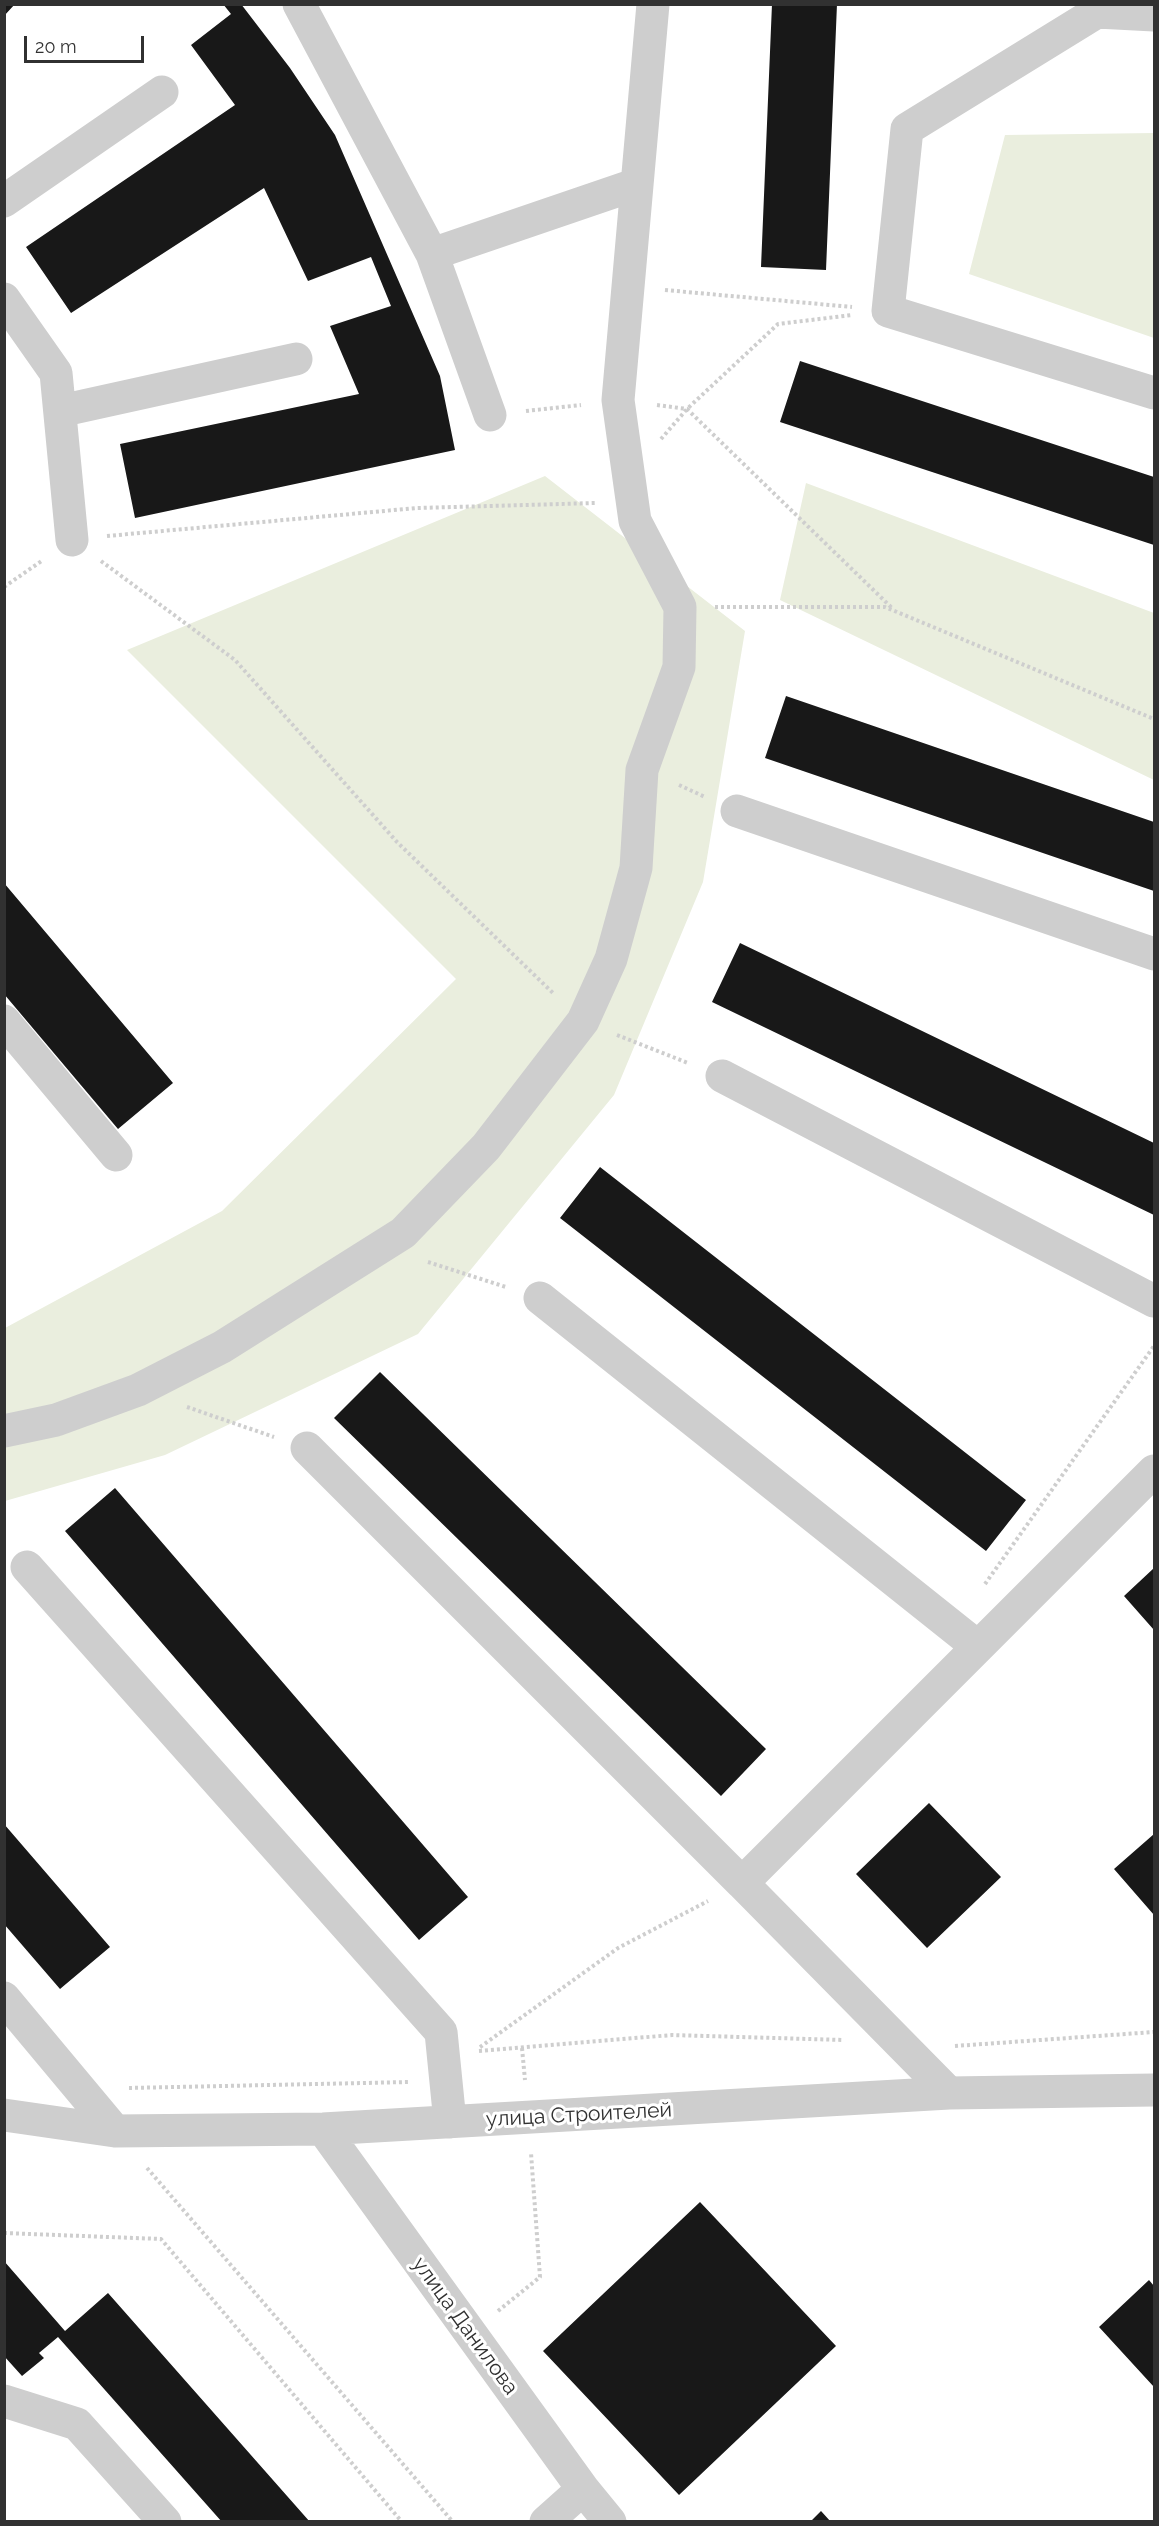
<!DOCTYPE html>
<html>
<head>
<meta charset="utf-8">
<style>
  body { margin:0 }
  #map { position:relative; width:1159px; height:2526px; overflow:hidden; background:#fff; font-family:Raleway,sans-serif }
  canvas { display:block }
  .frame { position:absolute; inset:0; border:6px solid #313131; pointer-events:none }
  .scale { position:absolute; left:24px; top:36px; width:120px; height:27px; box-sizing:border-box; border:3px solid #313131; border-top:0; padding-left:8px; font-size:18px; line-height:21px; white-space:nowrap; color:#313131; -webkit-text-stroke:4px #fff; paint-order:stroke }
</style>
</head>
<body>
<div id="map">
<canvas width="1159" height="2526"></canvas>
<div class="frame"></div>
<div class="scale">20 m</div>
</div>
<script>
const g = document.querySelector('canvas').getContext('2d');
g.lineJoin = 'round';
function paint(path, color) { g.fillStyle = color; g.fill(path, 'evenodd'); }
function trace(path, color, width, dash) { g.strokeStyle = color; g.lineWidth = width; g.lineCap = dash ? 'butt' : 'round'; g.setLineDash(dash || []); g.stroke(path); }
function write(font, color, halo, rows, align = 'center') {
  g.font = font + ' Raleway,sans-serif'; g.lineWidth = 6; g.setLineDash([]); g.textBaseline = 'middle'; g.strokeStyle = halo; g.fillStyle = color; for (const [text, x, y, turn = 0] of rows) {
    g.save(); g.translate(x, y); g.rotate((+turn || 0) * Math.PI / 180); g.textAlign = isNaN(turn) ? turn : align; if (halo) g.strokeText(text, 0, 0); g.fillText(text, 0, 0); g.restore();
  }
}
const green = new Path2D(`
  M1154,133V338L969,274L1005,135Z
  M545,476L745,631L703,882L614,1095L418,1334L165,1455L5,1501V1328L222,1211L456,979L127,650Z
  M806,483L1154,613V780L780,600Z`);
const building = new Path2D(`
  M4,4H15L4,16Z
  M223,4H241L290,68L335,135L440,376L455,450L135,518L120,444L359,394L330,326L391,306L371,257L308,281L264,188L71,313L26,247L235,105L191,45L231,14Z
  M772,4H837L826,270L761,267Z
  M800,361L1154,477V545L780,422Z
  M786,696L1154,822V891L765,758Z
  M4,883L173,1083L118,1129L4,994Z
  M740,943L1154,1143V1215L712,1002Z
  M600,1167L1026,1500L986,1551L560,1218Z
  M380,1372L766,1749L721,1796L334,1418Z
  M115,1488L468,1897L419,1940L65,1531Z
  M1154,1568V1630L1124,1596Z
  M929,1803L1001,1877L927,1948L856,1874Z
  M4,1824L110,1947L60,1989L4,1924Z
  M1154,1834V1915L1114,1869Z
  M700,2202L836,2346L679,2495L543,2351Z
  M4,2261L65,2331L108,2293L310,2522H222L58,2337L39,2353L44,2358L22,2376L4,2356Z
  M1149,2280L1154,2286V2387L1099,2327Z
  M821,2511L831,2522H810Z`);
const path = new Path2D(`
  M665,290L852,307
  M657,405L687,409L893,609
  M526,411L581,405
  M661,439L687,409L778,324L852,315
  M107,536L417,508L596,503
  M101,561L235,660L397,842L554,994
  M4,587L43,560
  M715,607H885L1154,719
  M679,785L705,797
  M617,1035L688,1063
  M428,1262L506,1287
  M187,1407L274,1437
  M985,1584L1154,1346
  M955,2046L1154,2032
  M480,2047L618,1948L708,1901
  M522,2048L525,2080
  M479,2051L672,2035L843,2040
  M129,2088L410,2082
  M147,2168L453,2522
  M4,2233L161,2239L402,2522
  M498,2311L540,2277L531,2153`);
const minor = new Path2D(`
  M299,4L432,254L490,415
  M1154,15L1097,12L907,129L888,311L1154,393
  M4,201L162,92
  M432,254L637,184
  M4,299L56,373L72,540
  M60,411L296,359
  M737,811L1154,954
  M4,1021L116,1155
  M722,1076L1154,1301
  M540,1298L978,1647
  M4,1431L56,1420L138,1390L222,1347L403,1233L486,1147L583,1021L611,959L636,868L642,770L679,667L680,607L635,521L618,400L653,4
  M307,1448L742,1883
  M27,1567L441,2032L450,2122
  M4,1998L115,2131
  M949,2093L742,1883L1154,1471
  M4,2115L115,2131L323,2129L949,2093L1154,2090
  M323,2129L583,2489L610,2522
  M4,2401L77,2424L165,2522
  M546,2522L583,2489`);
const streetNames = [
  ["улица Строителей",579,2115,-3],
  ["улица Данилова",465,2326,54]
];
paint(green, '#eaeede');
paint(building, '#181818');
trace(path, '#cecece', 4, [3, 3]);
trace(minor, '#cecece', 33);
write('21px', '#313131', '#fff', streetNames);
</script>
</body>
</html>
